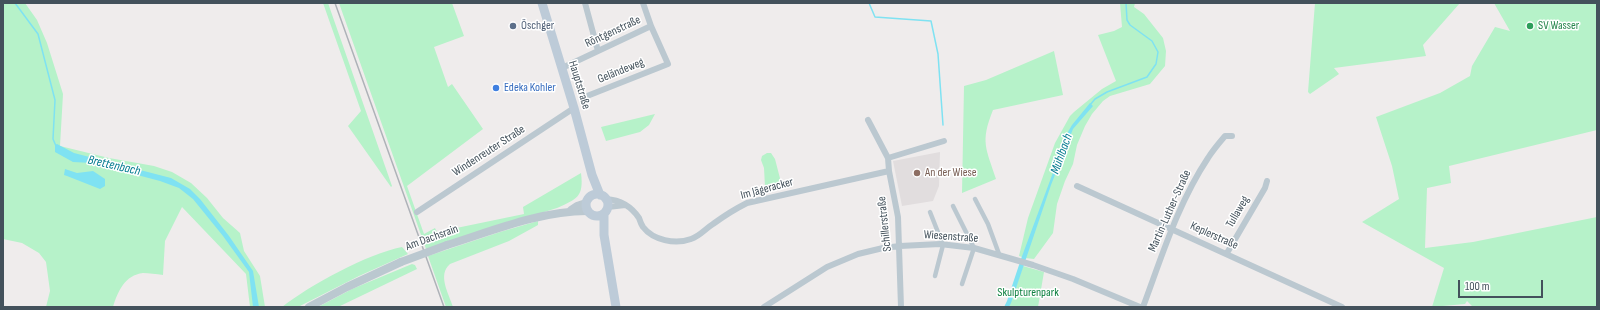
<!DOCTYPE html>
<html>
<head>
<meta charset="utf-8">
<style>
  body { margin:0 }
  #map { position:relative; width:1600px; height:310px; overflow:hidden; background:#efecec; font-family:"Sofia Sans Condensed",sans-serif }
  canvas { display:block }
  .frame { position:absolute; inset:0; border:4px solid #43515b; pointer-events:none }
  .scale { position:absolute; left:1458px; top:280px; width:85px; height:18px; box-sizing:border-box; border:2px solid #43515b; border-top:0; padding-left:5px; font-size:12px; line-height:14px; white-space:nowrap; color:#43515b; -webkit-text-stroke:3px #fff; paint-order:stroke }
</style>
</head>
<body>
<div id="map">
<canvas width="1600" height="310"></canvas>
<div class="frame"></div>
<div class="scale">100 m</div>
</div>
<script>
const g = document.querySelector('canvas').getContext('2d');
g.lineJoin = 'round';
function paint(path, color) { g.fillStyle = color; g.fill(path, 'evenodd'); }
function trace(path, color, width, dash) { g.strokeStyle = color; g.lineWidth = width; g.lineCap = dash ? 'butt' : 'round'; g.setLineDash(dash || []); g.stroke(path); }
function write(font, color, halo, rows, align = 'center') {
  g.font = font + ' "Sofia Sans Condensed",sans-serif'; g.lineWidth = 3; g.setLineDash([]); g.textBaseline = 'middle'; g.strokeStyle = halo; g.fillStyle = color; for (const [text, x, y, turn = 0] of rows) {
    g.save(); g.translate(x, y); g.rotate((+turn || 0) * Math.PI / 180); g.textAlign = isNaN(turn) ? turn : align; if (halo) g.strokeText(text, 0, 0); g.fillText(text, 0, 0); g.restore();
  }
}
const education = new Path2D(`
  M940,152L939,186L933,201L902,206L893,161Z`);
const green = new Path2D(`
  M3,3H25L37,20L47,43L63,94L60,146L109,158L154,166L172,172L191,183L207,198L223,218L240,233L244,251L260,276L265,307H250L246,274L182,207L165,241L163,275C156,274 149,273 143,273C125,275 118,291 113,307H46L50,291L46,262L39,253L22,243L3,239Z
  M323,3H328L392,186L391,187L348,126L361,111Z
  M339,3H452L464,36L434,47L448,87L452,84L483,129L407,186L424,234L435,228L437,232L524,214L523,207L581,173C584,197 577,199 557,208L426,249Z
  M1120,3H1135L1134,7L1144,14L1163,38L1166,51L1165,66L1150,84L1110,96L1103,101L1092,114L1085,126L1077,145L1073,164L1065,181L1057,204L1053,233L1034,259L1025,258L1019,256L1028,218L1055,143L1070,116L1074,112L1102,89L1116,81L1098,35L1114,31L1122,27Z
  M1315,3H1460L1423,45L1426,56L1334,68L1339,74L1310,94L1308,92Z
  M1494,3H1597V130L1449,166L1451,183L1427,188L1425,248L1473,242L1597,217V307H1473L1467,301L1465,304L1432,307L1444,268L1362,222L1399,199L1392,166L1376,117L1440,93L1470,76L1472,66L1495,27L1510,31Z
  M1054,51L1063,95L993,110C980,142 986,148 996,179L962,193L964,86L986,80Z
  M655,114L649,125L640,132L606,141L601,127Z
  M767,153H771L775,159L782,186L779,189L769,191L765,187L764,168L761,160L762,156Z
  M538,221V225L509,241L450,264C437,275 449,294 453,307H446L428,256L500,232Z
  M402,247L408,254L359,276L298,307H282C310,285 367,254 402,247Z
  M412,264L415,265L417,269L338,307H318L352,289Z
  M1023,266L1044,272L1038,307H1009Z`);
const water = new Path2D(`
  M1090,103L1093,106L1073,129L1051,185L1011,303L1009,307H1004L1007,301L1021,259L1068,132L1072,125Z
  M57,144L74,153L171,178L190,189L200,199L229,236L253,271L259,307H253L249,272L223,236L193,199L179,188L160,181L92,163L73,162L55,152V145Z
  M65,169L77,173L93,171L105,179V186L100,189L67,176L64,175Z`);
const stream = new Path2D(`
  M15,3L38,34L55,100L53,139L56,146
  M869,3L875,17L931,21L938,54L943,125
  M1090,105L1095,99L1107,92L1147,77L1156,64L1158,52L1152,41L1130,25L1127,20L1126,3`);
const pedestrian = new Path2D(`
  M975,199L988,224L999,254
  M953,206L974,248L962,284
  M930,212L943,245L935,276`);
const minor = new Path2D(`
  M585,3L598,51
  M562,68L651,26
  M582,98L668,64L651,26L643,3
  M868,120L888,158L889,171L898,217L901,307
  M888,158L944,141
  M1077,186L1342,307
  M606,199C621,200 631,206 639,218C640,221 641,224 643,227C653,240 675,245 691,239C700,236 705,229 713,224C724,216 735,209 747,203L889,171
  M608,207L625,205
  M417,212L574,108
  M1227,253L1265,188L1267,181
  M764,307L827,267L858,254L883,248L900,246L940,244L974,248L1033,265L1073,279L1140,307
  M1143,307C1162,256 1178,203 1208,158C1213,150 1219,143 1225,136H1232`);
const tertiary = new Path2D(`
  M571,210L577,206L586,203
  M447,245C492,231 540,211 587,211
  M309,307L347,287L401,262`);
const secondary = new Path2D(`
  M542,3L574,108L592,175L600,195
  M586 205a11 11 0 1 1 22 0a11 11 0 1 1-22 0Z
  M604,214V235L616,307`);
const rail = new Path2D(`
  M335,3L444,307`);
const tertiaryBridge = new Path2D(`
  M401,262L447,245`);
const markers = [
  [513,26,4,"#5c6f8a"],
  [1530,26,4,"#2e9e5b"],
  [496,88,4,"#3f7fe0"],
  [917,173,4,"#8d6e63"]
];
const serviceNames = [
  ["Öschger",521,26]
];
const leisureNames = [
  ["SV Wasser",1538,26]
];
const streetNames = [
  ["Röntgenstraße",613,32,-25],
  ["Geländeweg",621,71,-22],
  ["Hauptstraße",579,85,73],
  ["Windenreuter Straße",489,151,-33],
  ["Im Jägeracker",767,189,-15],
  ["Martin-Luther-Straße",1170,211,-66],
  ["Tullaweg",1238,212,-60],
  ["Schillerstraße",885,224,-96],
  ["Keplerstraße",1214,236,24],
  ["Wiesenstraße",951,237,4],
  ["Am Dachsrain",432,238,-20]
];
const shopNames = [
  ["Edeka Kohler",504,88]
];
const educationNames = [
  ["An der Wiese",925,173]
];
const parkNames = [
  ["Skulpturenpark",1028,293]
];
const waterNames = [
  ["Mühlbach",1062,154,-70],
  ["Brettenbach",114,166,13]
];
paint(education, '#e1ddde');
paint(green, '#b6f2c9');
paint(water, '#7fe2f2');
trace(stream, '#7fe2f2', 1.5);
trace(pedestrian, '#bbc8d0', 4.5);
trace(minor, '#bbc8d0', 6);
trace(tertiary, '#bbc8d0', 8);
trace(secondary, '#bdcbd8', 9);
trace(rail, '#aeb2b8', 1.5);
trace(tertiaryBridge, '#bbc8d0', 8);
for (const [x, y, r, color] of markers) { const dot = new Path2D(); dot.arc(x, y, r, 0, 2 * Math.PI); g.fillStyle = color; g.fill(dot); trace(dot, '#fff', 1.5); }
write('12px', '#4e5e75', '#fff', serviceNames, 'left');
write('12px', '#27864d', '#fff', leisureNames, 'left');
write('12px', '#43515b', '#fff', streetNames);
write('12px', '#366cbe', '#fff', shopNames, 'left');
write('12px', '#785e54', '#fff', educationNames, 'left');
write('12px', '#0f8141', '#fff', parkNames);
write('italic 13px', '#047c90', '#fff', waterNames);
</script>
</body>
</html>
